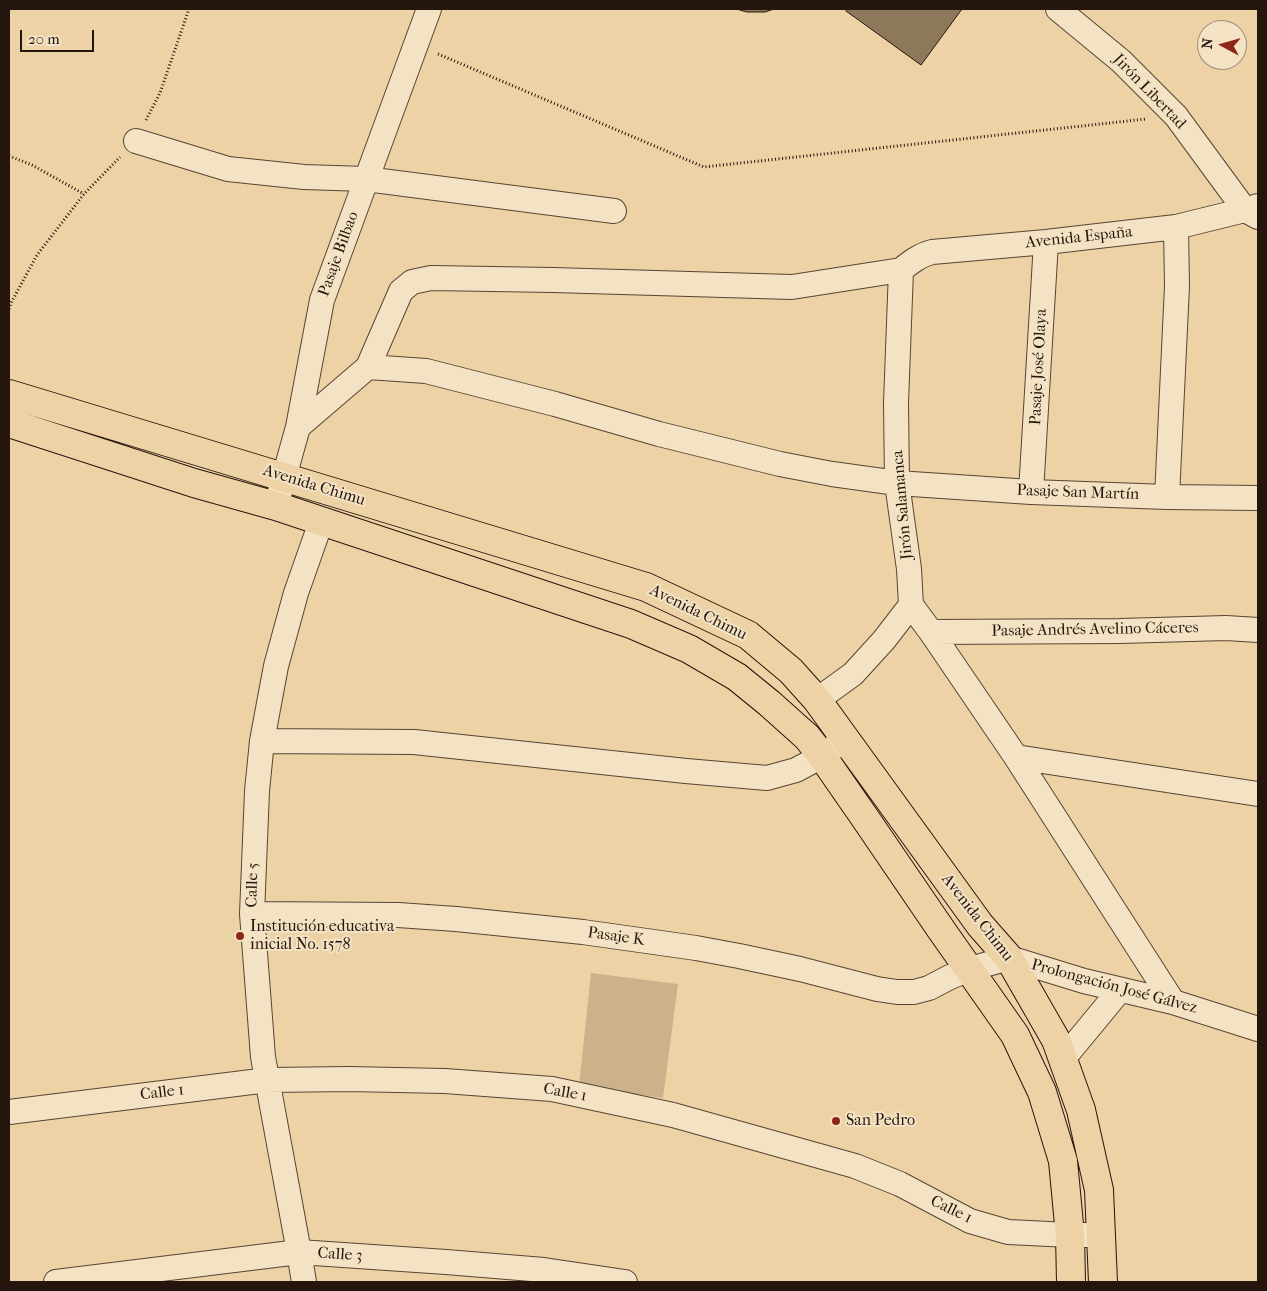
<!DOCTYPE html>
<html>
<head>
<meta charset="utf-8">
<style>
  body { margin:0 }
  #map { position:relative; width:1267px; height:1291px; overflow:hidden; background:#edd2a5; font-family:"IM FELL French Canon",serif }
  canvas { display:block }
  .frame { position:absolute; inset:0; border:10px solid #25160d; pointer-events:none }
  .north { position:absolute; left:1197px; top:20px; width:50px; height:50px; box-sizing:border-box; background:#f3e2c4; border:1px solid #a1907b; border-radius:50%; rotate:276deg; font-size:14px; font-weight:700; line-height:20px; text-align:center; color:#25160d }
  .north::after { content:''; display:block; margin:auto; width:18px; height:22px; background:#8f2418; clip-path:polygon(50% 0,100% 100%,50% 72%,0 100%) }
  .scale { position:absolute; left:20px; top:30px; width:74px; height:22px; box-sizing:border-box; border:2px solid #25160d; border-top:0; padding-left:6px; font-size:15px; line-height:18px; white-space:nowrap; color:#25160d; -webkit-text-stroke:4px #f3e2c4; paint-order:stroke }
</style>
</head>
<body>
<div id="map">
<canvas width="1267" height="1291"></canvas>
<div class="frame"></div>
<div class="north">N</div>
<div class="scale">20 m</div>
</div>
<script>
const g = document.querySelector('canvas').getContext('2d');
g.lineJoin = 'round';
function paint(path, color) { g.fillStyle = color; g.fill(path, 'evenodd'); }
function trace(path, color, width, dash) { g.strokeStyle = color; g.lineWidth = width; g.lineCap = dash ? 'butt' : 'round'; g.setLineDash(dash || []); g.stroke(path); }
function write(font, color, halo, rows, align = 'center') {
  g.font = font + ' "IM FELL French Canon",serif'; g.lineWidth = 4; g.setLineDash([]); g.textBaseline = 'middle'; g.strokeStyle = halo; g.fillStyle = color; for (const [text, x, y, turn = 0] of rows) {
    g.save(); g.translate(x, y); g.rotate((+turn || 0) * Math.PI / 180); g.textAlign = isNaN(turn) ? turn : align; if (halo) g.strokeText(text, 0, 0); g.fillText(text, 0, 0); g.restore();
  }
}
const green = new Path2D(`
  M591,973L678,984L663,1098L579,1086Z`);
const building = new Path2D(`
  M737,9H774L765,12H747Z
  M848,9H962L921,65L846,11Z`);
const path = new Path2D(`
  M438,54L704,167L1146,119
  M146,120L160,93L189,9
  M9,156L32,165L84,194
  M9,309L11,303L37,255L84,194L120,157`);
const street = new Path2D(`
  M1058,9L1121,61L1176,116L1245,210L1258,206
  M136,141L228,169L304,177L366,179L614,211
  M368,367L401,291L412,282L431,278L553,280L792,287L901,270C911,262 920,255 932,252L1046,242L1176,227L1245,210L1258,217
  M298,427L368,367L426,371L555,404L659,434L780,464L832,474L897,483L1031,492L1167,497L1258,498
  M1031,492L1046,242
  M1167,497L1177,286L1176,227
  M276,506L298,427L322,300L429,9
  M911,605L931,632L1016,757L1173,1002
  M931,632L1120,631L1226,628L1258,630
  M817,700L853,674L884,640L911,605L909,569L897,483L896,403L901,270
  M262,741L414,742L686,771L767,778L796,770L822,756L845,739
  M1016,757L1258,794
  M252,914L398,915L456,919L583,932L696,948L739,956L800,969L877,989L897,992H914L929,988L950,977L970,969L1009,958L1084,981L1173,1002L1258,1029
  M1063,1059L1120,990
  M9,1112L268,1080L349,1079L445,1081L552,1089L673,1115L855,1166L900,1184L970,1221L1008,1232L1070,1235H1101
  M56,1282L299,1252L446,1262L544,1270L625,1282
  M304,1282L299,1252L263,1057L252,914L257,791L262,741L276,666L296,593L321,522`);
const primary = new Path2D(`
  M9,394L646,587L748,635L791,671L817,700L980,925L1009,958L1056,1040L1081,1110L1099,1190L1103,1282
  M9,423L194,483L276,506L631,624L689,649L737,677L769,703L807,737L822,756L865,818L940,928L1015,1035L1042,1092L1063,1161L1070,1235L1071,1282`);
const markers = [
  [240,936,5,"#8f2418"],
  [836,1121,5,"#8f2418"]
];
const streetNames = [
  ["Jirón Libertad",1149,92,46],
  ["Avenida España",1079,238,-6],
  ["Pasaje Bilbao",339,254,-70],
  ["Pasaje José Olaya",1039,367,-87],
  ["Avenida Chimu",314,486,17],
  ["Pasaje San Martín",1078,493,2],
  ["Jirón Salamanca",903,505,-95],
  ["Avenida Chimu",698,613,26],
  ["Pasaje Andrés Avelino Cáceres",1095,630,-1],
  ["Calle 5",253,885,-88],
  ["Avenida Chimu",977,918,52],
  ["Pasaje K",616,937,8],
  ["Prolongación José Gálvez",1114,987,15],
  ["Calle 1",162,1093,-7],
  ["Calle 1",565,1093,10],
  ["Calle 1",951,1210,26],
  ["Calle 3",340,1255,4]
];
const poiNames = [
  ["Institución educativa",250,927],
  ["inicial No. 1578",250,945],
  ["San Pedro",846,1121]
];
paint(green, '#cbb28b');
paint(building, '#8d785c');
trace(building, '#25160d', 1);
trace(street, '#574533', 26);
trace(primary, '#25160d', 30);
trace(path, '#25160d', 3, [1, 2.5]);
trace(street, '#f3e2c4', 24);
trace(primary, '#edd2a5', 28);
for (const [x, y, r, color] of markers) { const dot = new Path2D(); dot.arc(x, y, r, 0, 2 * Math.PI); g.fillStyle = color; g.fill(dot); trace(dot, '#f3e2c4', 2); }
write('16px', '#25160d', '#f3e2c4', streetNames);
write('16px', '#25160d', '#f3e2c4', poiNames, 'left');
</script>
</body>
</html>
